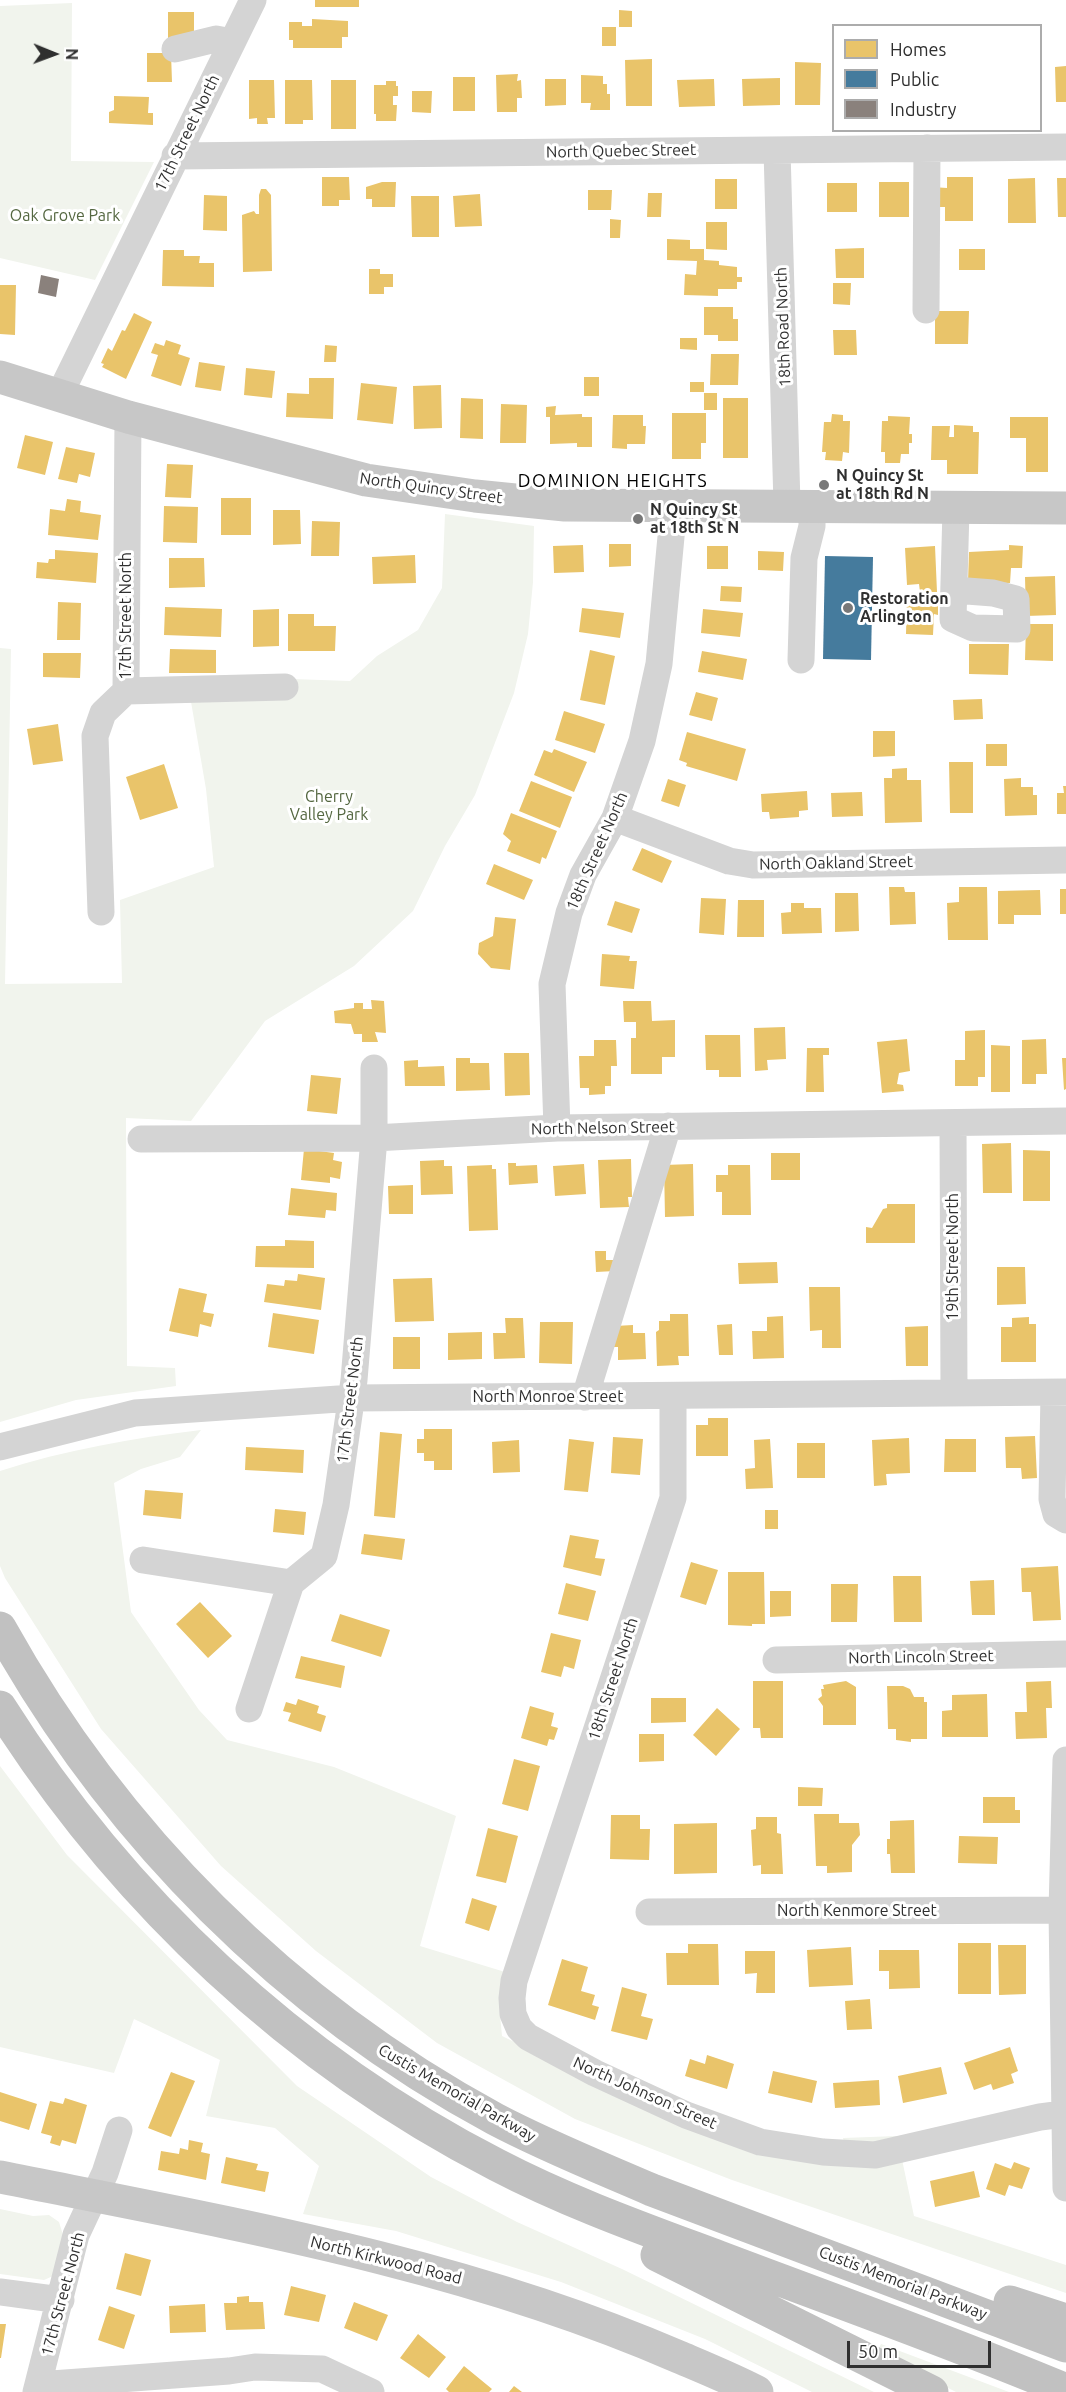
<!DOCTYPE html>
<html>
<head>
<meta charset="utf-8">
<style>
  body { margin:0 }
  #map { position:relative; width:1066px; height:2392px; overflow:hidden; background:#fff; font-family:Ubuntu,sans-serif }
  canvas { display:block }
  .legend { position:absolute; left:832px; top:24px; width:210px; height:108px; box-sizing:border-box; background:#fff; border:2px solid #acacac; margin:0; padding:8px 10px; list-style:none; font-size:18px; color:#2f2f2f }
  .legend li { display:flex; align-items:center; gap:12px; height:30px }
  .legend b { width:30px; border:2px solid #acacac }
  .north { position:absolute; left:24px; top:24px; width:60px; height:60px; -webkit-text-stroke:4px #fff; paint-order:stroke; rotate:91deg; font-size:16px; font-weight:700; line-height:24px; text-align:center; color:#2f2f2f }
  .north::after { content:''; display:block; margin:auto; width:21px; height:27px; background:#2f2f2f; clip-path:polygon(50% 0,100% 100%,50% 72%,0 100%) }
  .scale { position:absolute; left:847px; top:2341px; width:144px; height:27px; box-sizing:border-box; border:3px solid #2f2f2f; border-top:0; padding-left:8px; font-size:18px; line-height:21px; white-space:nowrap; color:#2f2f2f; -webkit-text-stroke:4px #fff; paint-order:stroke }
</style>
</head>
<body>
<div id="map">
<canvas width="1066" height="2392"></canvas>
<ul class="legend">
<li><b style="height:16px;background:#e9c46a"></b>Homes</li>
<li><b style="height:16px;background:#457b9d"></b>Public</li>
<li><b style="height:16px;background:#8a817c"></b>Industry</li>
</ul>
<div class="north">N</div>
<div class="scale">50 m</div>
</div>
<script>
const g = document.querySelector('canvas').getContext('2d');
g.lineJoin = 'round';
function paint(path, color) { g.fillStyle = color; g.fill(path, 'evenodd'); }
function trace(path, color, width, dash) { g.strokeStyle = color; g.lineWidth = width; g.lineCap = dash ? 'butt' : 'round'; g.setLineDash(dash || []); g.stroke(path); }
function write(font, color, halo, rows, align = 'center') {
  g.font = font + ' Ubuntu,sans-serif'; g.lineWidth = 6; g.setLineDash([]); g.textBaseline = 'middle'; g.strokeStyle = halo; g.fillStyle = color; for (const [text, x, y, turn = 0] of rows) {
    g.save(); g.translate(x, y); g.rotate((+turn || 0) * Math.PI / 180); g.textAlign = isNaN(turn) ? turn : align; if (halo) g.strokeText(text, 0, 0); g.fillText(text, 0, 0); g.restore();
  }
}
const green = new Path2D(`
  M72,3L71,161L154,162L95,280L0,258V6Z
  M445,514L534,526L533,582L528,634L514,693L475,795L445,846L413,911L354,966L265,1021L191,1121L126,1118L127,1366L175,1368L176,1386L76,1400L0,1422V648L11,649L5,984L122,983L120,900L214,867L206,789L190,696L292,679L350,681L377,656L418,630L442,588Z
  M201,1430L180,1457L141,1469L114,1483L131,1612L199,1710L227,1740L334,1767L456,1816L420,1946L505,1972L500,2015L502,2036L677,2121L848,2164L843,2138L897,2136L914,2216L1066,2265V2293L732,2180L575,2119L437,2043L316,1951L221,1866L101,1729L5,1578L0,1566V1471C65,1450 133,1438 201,1430Z
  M0,1766L67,1855L297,2086L431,2177L517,2222L622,2269L874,2392H812L705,2339L561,2282L396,2231L303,2214L319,2166L275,2128L206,2116L220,2060L134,2019L114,2073L0,2047Z
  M0,2209L33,2216L49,2215L59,2222L63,2235L53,2276L44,2280L0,2274Z
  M881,2344L1009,2392H956L877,2352Z`);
const homes = new Path2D(`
  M315,0H359V7H315Z
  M619,10L632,11V27H619Z
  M168,12H194V39H168Z
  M312,19L348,21V37H342V48H293V40H289V22H302V26H312Z
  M602,27H616V46H602Z
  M147,53H171L172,82H147Z
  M652,59V106H626L625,60Z
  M795,62L821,63L820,105H795Z
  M1066,66V102H1056L1055,67Z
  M518,74L517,81L521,80L522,98H517V112H497L496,75Z
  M581,75L603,76V84H607V94H610V110H590L591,103H581Z
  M453,77H475V111H453Z
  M780,78V105L743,106L742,79Z
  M545,79H566V105L545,106Z
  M714,79L715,106L679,107L677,80Z
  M249,80H274L275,118H267L268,124H257V118L249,119Z
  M285,80H312L313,120H303V124H285Z
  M331,80H356V129H331Z
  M386,81H396V86H398V96H393V105H397L396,121H376V114H374V85H386Z
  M412,91H432L431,113L412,112Z
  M114,96L149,97L148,113H153V125L109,123V112L114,110Z
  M322,177H349L350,200H339V206H322Z
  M947,177H973V221H945V207H932V187L947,188Z
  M1035,178L1036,223H1008V179Z
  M1057,178H1066V217H1058Z
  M715,179H737V209H715Z
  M382,182H396L395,207H372V199H366V187Z
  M879,182H909V217H879Z
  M827,183H857V212H827Z
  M261,189H266L271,195L272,271L243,272L242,215L254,211L256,214H259V195Z
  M588,190H612L611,210H588Z
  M648,193H662L661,217H647Z
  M480,194L482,226L455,227L453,196Z
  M204,195L227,196V231L203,230Z
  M411,196H439V237H412Z
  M610,219L621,220L620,238H610Z
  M706,222H727V250L706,249Z
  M667,239L690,240V249H704V260L719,261V265L737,267V277H742V282H737V289H718V296L684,295L685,274L696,275L697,261L667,260Z
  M864,248V278H836L835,249Z
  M959,249H985V270H959Z
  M163,250H184V256H200L199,263H214V287L162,286Z
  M369,269H380V274H393V287H384V294H369Z
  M833,283H851L850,305L833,304Z
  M0,285H16L15,335L0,334Z
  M704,307H733V319H738V341H718V335H704Z
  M935,311H969L968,344H935Z
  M134,313L152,322L126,379L102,367L104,364L101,363L108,348L112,351L122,330L125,331Z
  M833,330H856L857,355H834Z
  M680,338H697V350L680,349Z
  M166,340L181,345L178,354L190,358L181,386L151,376L158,355L151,353L155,343L164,346Z
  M325,345L337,346L336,362H324Z
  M711,354H739L738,385H710Z
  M199,362L225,366L221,391L195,387Z
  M246,368L275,371L272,398L244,395Z
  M584,377H599V396H584Z
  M309,378H334L333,419L286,417L287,393L309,394Z
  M690,382H704V392H690Z
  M361,383L397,387L393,424L357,420Z
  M441,385L442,428L414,429L413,386Z
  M704,393H717V410H704Z
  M461,398L483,399V439L460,438Z
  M723,398H748V458H723Z
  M501,404L527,405L526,443H500Z
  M556,406L555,415L582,414V417H592V447H577V443L550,444V417H546V407Z
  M672,413H706V443H701V459H672Z
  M832,414L843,415V421H850L849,453L843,452L842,461L825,460L826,452H822L824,422H831Z
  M613,415H643V426H646L645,444H627V449L612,448Z
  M888,416L910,417L909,434H912V443H909V454H901L900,463H885V452H881L882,421H888Z
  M1010,417H1048V472H1026V438H1010Z
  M954,425L973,426V432H979L978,474H947V460H931L932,426H950L949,437H954Z
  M25,435L53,442L45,475L17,468Z
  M66,447L95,453L90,477L79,474L77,483L58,479Z
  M167,464L193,465L191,498L165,497Z
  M221,498H251V535H221Z
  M67,499L81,501L80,512L101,515L98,540L48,535L50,509L65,511Z
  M164,506L198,507L197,543L163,542Z
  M273,510H300L301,544L273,545Z
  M312,521L340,522L339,556H311Z
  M609,544H631V566L609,567Z
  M583,545L584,572L554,573L553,546Z
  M1009,545L1023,546L1022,568H1011L1010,583L968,582L969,552L1009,550Z
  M707,546H728V569H707Z
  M935,546L937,592H920L919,584L907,585L905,548Z
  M55,550L98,553L96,583L36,578L37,562L48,563L49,559H55Z
  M758,551L784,552L783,571L758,570Z
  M415,555L416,583L373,584L372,557Z
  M169,558H204L205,587L169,588Z
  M1055,576L1056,615L1026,616L1025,577Z
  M721,586L742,587L741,602L720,601Z
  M907,597H938V615L934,614L933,635L906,634Z
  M58,602L81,603L80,640H57Z
  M165,607L222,609L221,637L164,635Z
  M582,608L624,613L620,638L579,632Z
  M279,609V646L253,647V610Z
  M703,609L743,613L740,637L701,633Z
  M288,614H314V626H336L335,651H288Z
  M1026,624H1053V661L1025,660Z
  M969,644H1009L1008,675L969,674Z
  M170,649L216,650V673H169Z
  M590,650L615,656L605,705L580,700Z
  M702,651L747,659L743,680L698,672Z
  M43,653H81L80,678L43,677Z
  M696,692L718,698L712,721L689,715Z
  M982,699L983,719L954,720L953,700Z
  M564,711L605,724L595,753L555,740Z
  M58,724L63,761L33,765L27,729Z
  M873,731H895V756L873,757Z
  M687,732L746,749L737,781L686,766L687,763L679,760Z
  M986,744H1007V766H986Z
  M554,749L587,762L574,792L534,775L544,750L552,753Z
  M949,762H973V813H950Z
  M164,764L178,808L140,820L126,777Z
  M907,768V780H921L922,822L885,823L884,778H892V769Z
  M1021,778V787H1033V795H1037V815L1005,816L1004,779Z
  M668,779L686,785L679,807L661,801Z
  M531,781L572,797L560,828L519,811Z
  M1063,786H1066V814H1057V793H1064Z
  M807,791L808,810L799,811V817L770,819L769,812H762L761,794Z
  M862,792L863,816L832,817L831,793Z
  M511,813L557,831L546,859L542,857L540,864L507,851L511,841L503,834Z
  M642,848L672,861L662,883L632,870Z
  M494,864L533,880L524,900L486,884Z
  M889,887H904L905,892H915L916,924L890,925Z
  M959,887H987L988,940H948L947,903L959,902Z
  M1060,889H1066V914H1060Z
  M1040,890L1041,915H1014V924H998V891Z
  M835,893H858L859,931L835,932Z
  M701,898L726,899L724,935L699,933Z
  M738,900H764V937H737Z
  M615,901L640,909L632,933L607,925Z
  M791,903H804V908H821L822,933L782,934L781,913L791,912Z
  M495,917L516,919L510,970L491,968L478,954L479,943L493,936Z
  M602,954L630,956L629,961H637L634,989L600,986Z
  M371,1000L384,1001L386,1033L375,1032L378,1042H362V1034H354L351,1024L335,1023L334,1011L354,1008V1003H363V1009H372Z
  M623,1001H651L652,1021L675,1020V1057H662V1074H631V1038H636V1022H624Z
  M785,1027L786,1059L767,1060L768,1070L755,1071L754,1028Z
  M985,1030V1077H978V1086H955V1060H965V1031Z
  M705,1035H740L741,1077H719V1070H706Z
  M907,1039L910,1071L899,1073L897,1084L903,1085L904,1091L882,1093L877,1042Z
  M1046,1039L1047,1074H1036V1084H1022V1040Z
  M594,1040H616L617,1066H611V1086H605V1094L589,1095V1088H580L579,1056H594Z
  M991,1045L1010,1046V1092H991Z
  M807,1048H829V1055H823L824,1092H806Z
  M504,1053H529L530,1095L505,1096Z
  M456,1058H470V1063H489L490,1090L456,1091Z
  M1062,1058H1066V1089L1064,1090Z
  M418,1060V1067L444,1066L445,1086H405L404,1061Z
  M311,1075L341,1078L337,1114L307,1111Z
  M1011,1143L1012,1193H983L982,1144Z
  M304,1149L334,1153L333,1160L342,1162L340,1179L330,1177V1183L301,1180Z
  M1023,1150L1050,1151V1201H1023Z
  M771,1153H800V1180H771Z
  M631,1159L632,1197H628L629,1207L600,1208L598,1160Z
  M444,1160V1166H452L453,1194L421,1195L420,1161Z
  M508,1163H516V1166L537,1165L538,1183L509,1185Z
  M584,1164L586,1194L555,1196L553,1166Z
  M693,1164L694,1216L665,1217L664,1165Z
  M492,1165V1169H496L498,1230L469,1231L467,1166Z
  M728,1165H750L751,1215H722V1192H716V1175H728Z
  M413,1185V1214H389L388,1186Z
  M291,1188L337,1193L336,1211L326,1210L325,1218L288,1215Z
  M887,1204H915V1243H866V1227L872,1228L883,1209L887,1208Z
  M285,1240L314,1241V1268L255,1267L256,1246H285Z
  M595,1251H606V1260H614L615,1271L596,1272Z
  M777,1262L778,1283L739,1284L738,1263Z
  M997,1267H1025L1026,1304L997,1305Z
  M298,1274L325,1278L321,1310L264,1302L267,1284L284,1286L285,1280L297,1281Z
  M432,1278L434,1321L395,1322L393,1279Z
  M809,1287H840L841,1348H822V1330L810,1331Z
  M179,1288L207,1294L203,1312L214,1314L211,1327L200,1324L198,1337L169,1331Z
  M273,1313L319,1320L314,1354L268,1347Z
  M670,1314H688L689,1356H678L679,1365L657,1366L656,1332L659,1330V1321H670Z
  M783,1316L784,1358L753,1359L752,1331H767V1317Z
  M1029,1317V1324H1036V1362H1001V1327H1012V1318Z
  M505,1318H523L525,1358L494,1359L493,1333H506Z
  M540,1322H573L572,1364L539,1363Z
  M732,1324L733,1355H719L717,1325Z
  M633,1325V1333H645L646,1359L618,1360V1347H613L615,1326Z
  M928,1326V1366H906L905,1327Z
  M482,1332V1359L448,1360V1333Z
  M393,1337H420V1369H393Z
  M708,1418H728V1456H696V1425H708Z
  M424,1429H452V1470H434V1461H424V1453H417V1439H424Z
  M380,1432L402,1434L395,1518L374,1516Z
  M1035,1436L1037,1478L1022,1479L1021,1468H1006L1005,1437Z
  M613,1437L643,1439L640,1475L611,1473Z
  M909,1438L910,1473L886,1474L887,1485L874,1486L872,1440Z
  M569,1439L594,1442L588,1492L564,1490Z
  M770,1439L773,1488L746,1489L745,1469L755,1468L754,1440Z
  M945,1439H976V1472H944Z
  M519,1440L520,1472L493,1473L492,1442Z
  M797,1443H825V1478H797Z
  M246,1447L304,1450L303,1473L245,1470Z
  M145,1490L183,1493L181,1519L143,1515Z
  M275,1509L306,1512L304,1535L273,1532Z
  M765,1510H778V1529H765Z
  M364,1534L405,1539L402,1560L361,1554Z
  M570,1535L599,1540L595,1558L605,1559L601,1576L563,1567Z
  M691,1562L718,1570L706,1605L680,1597Z
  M1058,1566L1061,1620L1033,1621L1031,1592H1022L1021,1568Z
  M728,1572H764L765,1624H752V1626L728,1625Z
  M893,1576H921L922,1622H894Z
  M994,1580L995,1615H972L970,1581Z
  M566,1583L596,1591L588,1621L558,1614Z
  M831,1584H858L857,1622H831Z
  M770,1591H791V1616L770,1617Z
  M200,1602L232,1636L208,1658L176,1624Z
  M340,1614L390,1630L381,1657L331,1641Z
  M551,1633L581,1640L574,1669L564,1666L561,1677L541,1672Z
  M301,1656L345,1666L341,1688L295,1678Z
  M753,1681H783V1738H761L760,1728H753Z
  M846,1681L856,1687V1725H823V1706L818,1699L822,1696L821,1689H824L823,1685Z
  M1051,1681L1052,1708H1046L1047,1738L1016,1739L1015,1712H1027L1026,1682Z
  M887,1686H903L910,1689L914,1697H924V1702H927V1739H911V1742L896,1740V1729H888Z
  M987,1694L988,1737H942V1711L952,1710V1695Z
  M651,1698H686V1722L651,1723Z
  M298,1699L319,1706L317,1713L326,1716L321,1732L288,1721L291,1713L283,1711L286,1702L296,1705Z
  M530,1706L554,1713L551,1726L558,1728L554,1740L549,1739L547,1746L521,1738Z
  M717,1708L740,1729L716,1756L693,1735Z
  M639,1734H664V1761L639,1762Z
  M514,1759L540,1766L528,1811L502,1804Z
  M798,1787L823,1788L822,1806H798Z
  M983,1797H1015V1810H1020V1823H983Z
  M814,1814H839V1823H859L860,1835L852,1845V1872L827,1873V1866H816Z
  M611,1815H640V1829H650L649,1860L610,1859Z
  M756,1817H777V1833L781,1834L783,1874H761V1865L753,1866L751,1830L756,1829Z
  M914,1820L915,1873H891L890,1854H887V1839H890V1821Z
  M717,1823V1873L674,1874V1824Z
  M488,1828L518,1836L506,1883L476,1876Z
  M959,1836L998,1837L997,1864L958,1863Z
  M472,1898L497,1906L489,1931L465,1923Z
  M958,1943H991V1994H958Z
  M688,1944H718L719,1985H667L666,1953H688Z
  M998,1945H1026V1994L999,1995Z
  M851,1947L853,1985L809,1987L807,1950Z
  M879,1950H919L920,1988L889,1989V1971H879Z
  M745,1951H775V1993H756L757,1973L745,1974Z
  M562,1959L588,1967L581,1991L595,1995L592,2005L599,2007L595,2020L548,2005Z
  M622,1987L647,1994L641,2016L653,2019L647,2040L611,2031Z
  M870,1999L872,2029L847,2030L845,2001Z
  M1010,2047L1018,2071L1011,2074L1014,2083L993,2090L991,2084L974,2090L964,2063Z
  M707,2055L734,2064L727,2089L685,2076L690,2059L705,2064Z
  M941,2067L947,2094L903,2103L898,2076Z
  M773,2071L817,2081L812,2103L768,2093Z
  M171,2072L195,2081L171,2137L148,2128Z
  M879,2080L880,2105L835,2108L833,2083Z
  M0,2092L37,2104L29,2130L0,2121Z
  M65,2098L87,2105L76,2144L62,2140L60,2146L50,2143L52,2136L41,2133L50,2101L63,2104Z
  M189,2140L203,2143L201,2152L210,2154L206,2180L158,2170L161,2151L179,2154L180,2148L188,2150Z
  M226,2157L258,2164L256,2170L269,2172L265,2192L221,2183Z
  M1014,2162L1030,2168L1022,2189L1009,2185L1005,2196L986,2189L995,2163L1011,2169Z
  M974,2171L980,2197L935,2207L930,2181Z
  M125,2253L151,2260L141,2296L116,2289Z
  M291,2286L326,2295L319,2322L284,2315Z
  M249,2296V2302H263L265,2329L226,2330L224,2303H237V2297Z
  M354,2302L388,2315L377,2341L344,2328Z
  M205,2304L206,2332L170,2333L169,2306Z
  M109,2306L135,2315L124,2349L98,2340Z
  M0,2324H6L1,2358H0Z
  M418,2334L446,2357L429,2378L400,2358Z
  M464,2366L492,2389L489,2392H449L446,2389Z
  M514,2386L522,2392H509Z`);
const public = new Path2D(`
  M825,556L873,557L871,660L823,659Z`);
const industry = new Path2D(`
  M41,275L59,279L56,297L38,293Z`);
const minor = new Path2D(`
  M175,49L216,39L232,42
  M777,150L787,505
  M175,156L1066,147
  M926,310L927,148
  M59,396L253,0
  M954,590L993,593L1016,599L1017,629L973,628L953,619L956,509
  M801,660L804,558L812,526V506
  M126,691L285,687
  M615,818L729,861L753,865L1066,860
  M101,912L95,736L103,713L126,691L128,417
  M953,1123L954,1392
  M557,1128L552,984L569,913L583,875L615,818L642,741L659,664L674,505
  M141,1139L374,1138L557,1128L1066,1121
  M1054,1393L1052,1499L1056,1514L1066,1520
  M585,1397L668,1126
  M673,1397V1498L514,1981L512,1998L513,2014L519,2028L528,2037L595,2073L686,2115L760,2142L823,2152L875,2155L1040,2117L1063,2114
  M0,1447L135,1413L353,1398L1066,1392
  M143,1560L291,1583
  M776,1660L1066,1654
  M249,1709L291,1583L324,1556L336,1505L354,1380L374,1138V1068
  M1066,1760L1062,1910L1066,2188
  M649,1912L1066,1910
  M0,2292L61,2300
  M38,2385L229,2371L255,2367L322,2369L371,2392
  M36,2392L76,2235L105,2173L119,2130`);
const major = new Path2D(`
  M0,377L128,417L366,480L475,496L565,505L1066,508
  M0,2177C230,2223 463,2263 679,2357C705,2368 732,2379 757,2392`);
const highway = new Path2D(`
  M0,1628C115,1835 286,2006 495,2119C546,2146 599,2167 652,2190L1066,2346
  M0,1707C122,1900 294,2061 497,2165C568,2202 644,2229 719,2257C835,2301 952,2342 1066,2390
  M657,2255L932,2392
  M1010,2302L1066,2320`);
const markers = [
  [824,485,6,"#787878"],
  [638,519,6,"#787878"],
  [848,608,6,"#787878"]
];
const streetNames = [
  ["17th Street North",187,133,-64],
  ["North Quebec Street",621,151,-1],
  ["18th Road North",783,327,-92],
  ["North Quincy Street",431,488,8],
  ["17th Street North",126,616,-90],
  ["18th Street North",597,851,-66],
  ["North Oakland Street",836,863,-1],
  ["North Nelson Street",603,1128,-1],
  ["19th Street North",953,1257,-90],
  ["North Monroe Street",548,1397],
  ["17th Street North",350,1400,-83],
  ["North Lincoln Street",921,1657,-1],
  ["18th Street North",613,1679,-72],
  ["North Kenmore Street",857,1911],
  ["Custis Memorial Parkway",457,2093,30],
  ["North Johnson Street",645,2093,24],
  ["North Kirkwood Road",386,2260,14],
  ["Custis Memorial Parkway",903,2283,21],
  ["17th Street North",63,2294,-75]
];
const parkNames = [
  ["Oak Grove Park",65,216],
  ["Cherry",329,797],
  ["Valley Park",329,815]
];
const poiNames = [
  ["N Quincy St",836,476],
  ["at 18th Rd N",836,494],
  ["N Quincy St",650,510],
  ["at 18th St N",650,528],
  ["Restoration",860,599],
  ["Arlington",860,617]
];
const neighbourhoodNames = [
  ["DOMINION HEIGHTS",613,481]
];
paint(green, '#f1f4ed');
paint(homes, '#e9c46a');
paint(public, '#457b9d');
paint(industry, '#8a817c');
trace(minor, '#d4d4d4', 27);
trace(major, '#c7c7c7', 33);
trace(highway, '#c1c1c1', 33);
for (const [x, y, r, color] of markers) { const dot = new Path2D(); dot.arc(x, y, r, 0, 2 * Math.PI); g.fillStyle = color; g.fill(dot); trace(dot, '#fff', 2); }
write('16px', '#2f2f2f', '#fff', streetNames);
write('16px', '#546740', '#fff', parkNames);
write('bold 16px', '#2f2f2f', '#fff', poiNames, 'left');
g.letterSpacing = '1.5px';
write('18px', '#000', '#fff', neighbourhoodNames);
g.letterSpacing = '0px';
</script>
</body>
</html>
